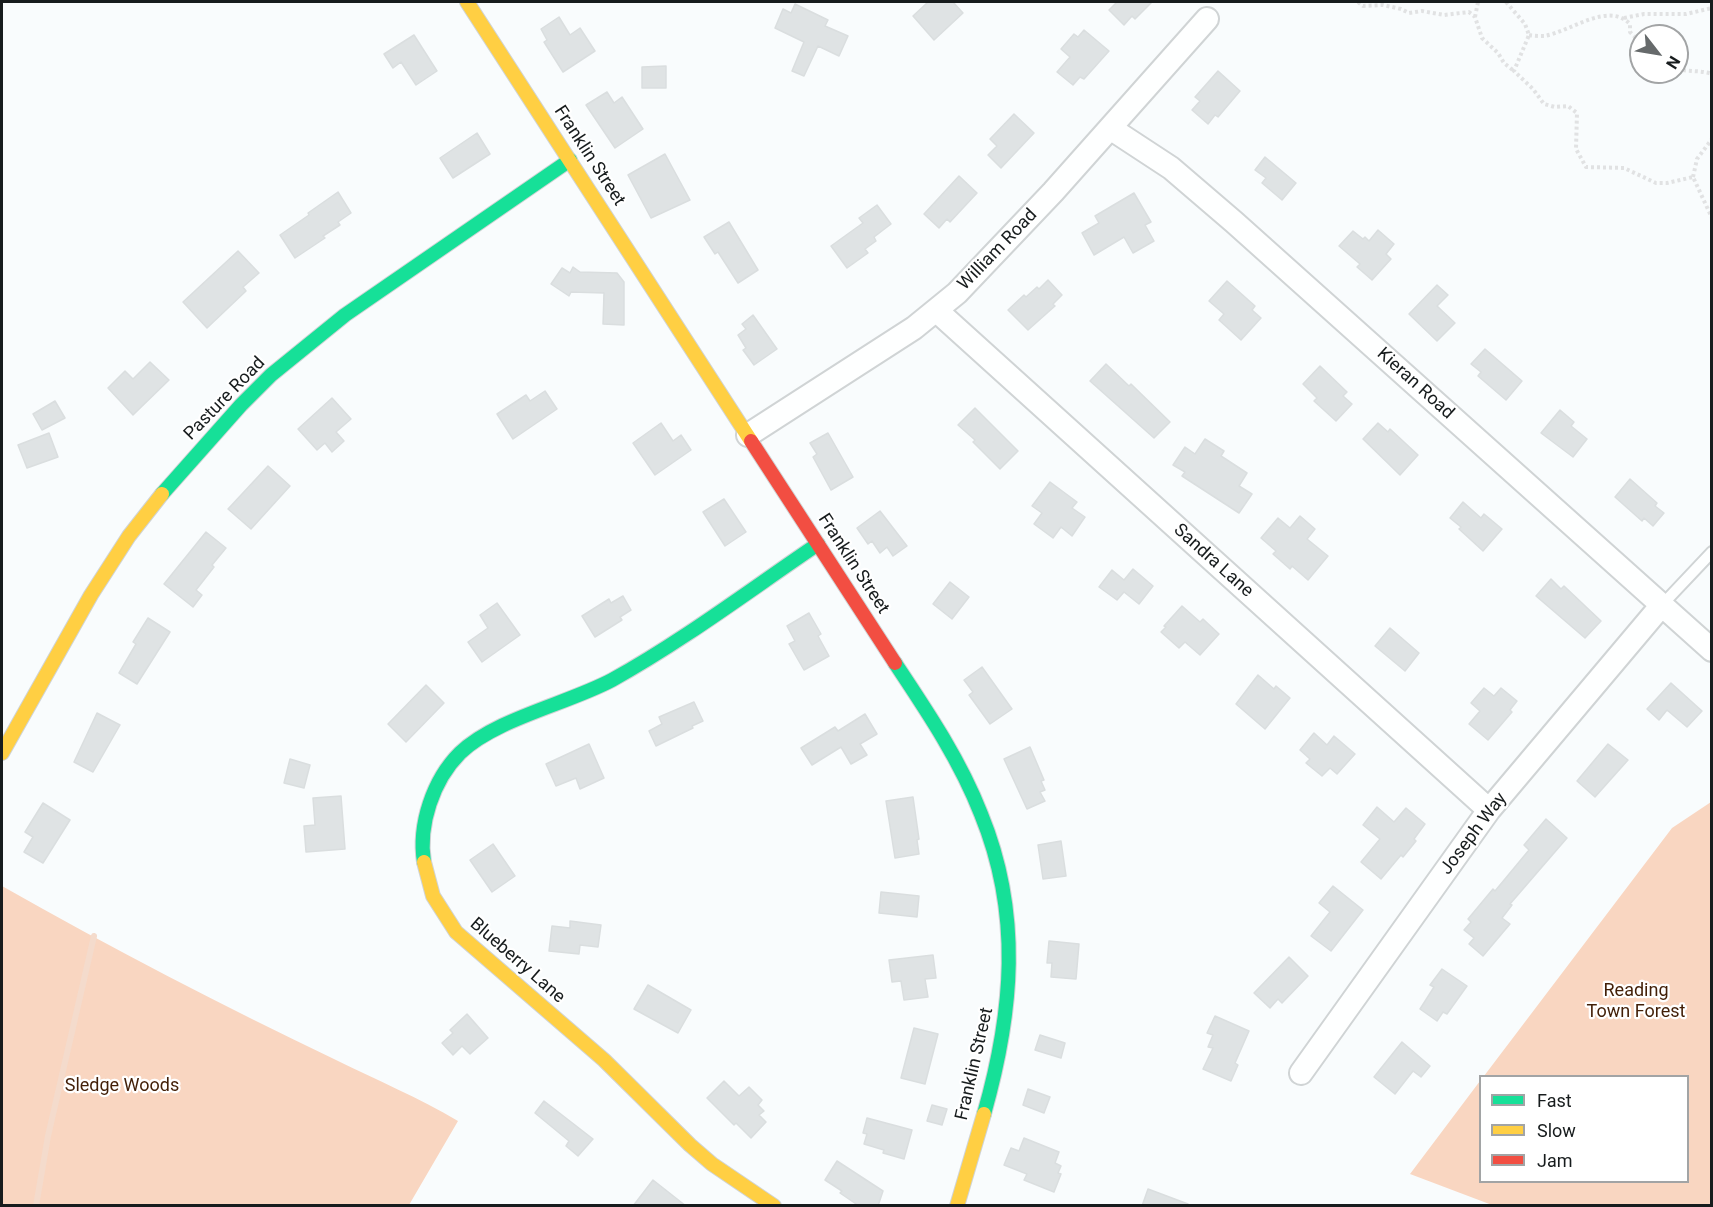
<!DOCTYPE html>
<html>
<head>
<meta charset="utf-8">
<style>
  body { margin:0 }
  #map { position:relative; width:1713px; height:1207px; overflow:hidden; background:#f9fcfd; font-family:Roboto,sans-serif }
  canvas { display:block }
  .frame { position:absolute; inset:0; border:3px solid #171c1d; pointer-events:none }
  .legend { position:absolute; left:1479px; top:1075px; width:210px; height:108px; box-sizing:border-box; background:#fff; border:2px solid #a2a4a5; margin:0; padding:8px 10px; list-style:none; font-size:18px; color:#171c1d }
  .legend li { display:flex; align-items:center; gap:12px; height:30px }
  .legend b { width:30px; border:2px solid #a2a4a5 }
  .north { position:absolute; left:1629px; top:24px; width:60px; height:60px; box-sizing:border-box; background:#fff; border:2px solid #a2a4a5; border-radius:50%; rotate:121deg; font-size:16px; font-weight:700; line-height:24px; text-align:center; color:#171c1d }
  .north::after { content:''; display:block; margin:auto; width:21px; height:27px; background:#666a6b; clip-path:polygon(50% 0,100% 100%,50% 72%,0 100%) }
</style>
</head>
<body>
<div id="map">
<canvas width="1713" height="1207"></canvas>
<div class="frame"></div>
<ul class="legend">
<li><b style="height:8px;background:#16e098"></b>Fast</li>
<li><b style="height:8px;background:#ffcf43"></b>Slow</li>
<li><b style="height:8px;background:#f24e42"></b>Jam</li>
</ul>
<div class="north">N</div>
</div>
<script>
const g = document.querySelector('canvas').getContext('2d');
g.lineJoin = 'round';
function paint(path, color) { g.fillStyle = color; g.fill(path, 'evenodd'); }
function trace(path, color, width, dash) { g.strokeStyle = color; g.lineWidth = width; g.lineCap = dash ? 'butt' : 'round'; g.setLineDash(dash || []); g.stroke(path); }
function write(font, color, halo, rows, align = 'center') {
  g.font = font + ' Roboto,sans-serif'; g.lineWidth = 4.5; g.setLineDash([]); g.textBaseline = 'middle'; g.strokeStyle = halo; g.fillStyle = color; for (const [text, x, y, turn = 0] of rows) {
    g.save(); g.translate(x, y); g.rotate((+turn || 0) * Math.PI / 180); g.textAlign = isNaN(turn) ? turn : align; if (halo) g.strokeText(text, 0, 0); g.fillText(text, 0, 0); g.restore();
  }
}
const green = new Path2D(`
  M1711,802V1205H1492L1410,1174L1480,1081V1182H1688V1076H1484L1672,828Z
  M2,886C111,948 223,1006 336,1060C377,1080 419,1098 458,1121L409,1205H2Z`);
const stream = new Path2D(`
  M36,1206L48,1136L94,936`);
const building = new Path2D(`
  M928,2H953L963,13L934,40L913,16Z
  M1117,2H1116H1152L1135,19L1132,16L1124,25L1109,10Z
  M795,4L828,20L825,26L848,36L839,56L818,46L804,76L792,71L804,42L775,28L783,9L791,13Z
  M559,17L570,35L580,28L595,51L563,72L544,42L547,40L541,29Z
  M1084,30L1109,51L1084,79L1080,77L1073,85L1057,72L1070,57L1061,49L1074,34L1078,37Z
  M414,35L437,71L416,85L401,62L393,68L384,54Z
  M666,66V88H642V67Z
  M1218,71L1240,91L1218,117L1215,115L1208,124L1192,110L1200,101L1195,97Z
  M607,92L614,103L622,97L643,129L615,148L586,105Z
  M1014,114L1034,133L1001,168L988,155L997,146L990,139Z
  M477,133L490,154L453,178L440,158Z
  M665,154L690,200L651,218L628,175Z
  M1265,157L1296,183L1282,200L1262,183L1266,178L1255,170Z
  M959,176L977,193L950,222L947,219L939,228L924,214Z
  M338,192L351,213L338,222L340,225L323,236L325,238L295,258L280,235L309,215L308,213Z
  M1134,193L1151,222L1145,225L1154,241L1133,253L1124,237L1094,255L1082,233L1099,223L1095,216Z
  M877,205L891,224L874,237L876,241L865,249L868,253L847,268L831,246L863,223L859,218Z
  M729,222L758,270L738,283L718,252L715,254L704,237Z
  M1378,230L1394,244L1386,254L1391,259L1372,280L1357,267L1360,264L1339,246L1353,231L1363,239L1365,237L1369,241Z
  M238,251L259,273L243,287L246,291L207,328L183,302Z
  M573,267L580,272L617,273L624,282V325L603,324L604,293L571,292L569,296L551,284L562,268L570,273Z
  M1048,280L1062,295L1053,304L1055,306L1028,330L1008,310L1024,295L1026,297L1037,287L1039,289Z
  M1227,281L1255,306L1252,310L1261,318L1241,340L1219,320L1224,314L1209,301Z
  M1437,285L1448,295L1437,306L1455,323L1437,341L1409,314Z
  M753,315L777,349L754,365L743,350L746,348L738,335L746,329L742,324Z
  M1485,349L1522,381L1506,400L1478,376L1481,372L1471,364Z
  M150,362L169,380L133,415L108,388L125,371L133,379Z
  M1106,364L1129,386L1131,384L1170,422L1154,438L1090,381Z
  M1320,366L1347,392L1343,396L1352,404L1336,421L1314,401L1317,398L1303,384Z
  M545,391L557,409L513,439L497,414L526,395L530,401Z
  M332,398L351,419L336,432L344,441L332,452L325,443L317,450L298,429Z
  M55,401L65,418L42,430L33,414Z
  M975,408L1018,451L1000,469L973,442L975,440L958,425Z
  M1560,410L1574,422L1571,426L1587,439L1573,457L1541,433Z
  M661,423L673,441L681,435L691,450L655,475L633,443Z
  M1378,423L1388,432L1390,429L1418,455L1400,475L1363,439Z
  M49,433L58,457L27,468L18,445Z
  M828,433L853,477L831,490L813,457L817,454L810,443Z
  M1205,439L1224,451L1221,456L1247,473L1239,486L1252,494L1239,513L1182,476L1185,472L1173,465L1185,447L1195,454Z
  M268,466L290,486L251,529L228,509Z
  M1630,479L1657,503L1655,506L1664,513L1653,526L1644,518L1642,521L1615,497Z
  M1050,482L1077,502L1072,508L1085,517L1072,536L1061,527L1053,538L1034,524L1042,513L1032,506Z
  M724,499L746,532L725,546L703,512Z
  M1463,502L1481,518L1484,514L1502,529L1483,551L1459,529L1461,527L1450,518Z
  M880,511L907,546L893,556L887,547L880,553L872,541L868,544L857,528Z
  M1300,516L1315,529L1307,539L1328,556L1308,580L1292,566L1290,569L1273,554L1276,551L1261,538L1278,518L1290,528Z
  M206,532L226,548L212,565L214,567L196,590L202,595L193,607L164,584Z
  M1133,569L1153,586L1139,604L1124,592L1117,600L1099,587L1112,570L1124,580Z
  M1551,579L1561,589L1564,586L1601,621L1585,638L1536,596Z
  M950,582L969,597L952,619L933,604Z
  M623,596L631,610L620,617L622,620L595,637L582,616L609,599L611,603Z
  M497,603L520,635L482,662L468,642L488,628L480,615Z
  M1182,606L1200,622L1203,619L1219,634L1200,655L1185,642L1179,648L1161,632L1166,627L1164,626Z
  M809,613L821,634L818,636L829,656L804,670L789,644L795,641L787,626Z
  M148,618L170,632L137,684L119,673L136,644L133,642Z
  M1390,628L1419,653L1405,671L1375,646Z
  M982,667L1012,709L990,724L969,695L973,692L964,680Z
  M1258,675L1274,689L1276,686L1290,698L1265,729L1236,704Z
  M1671,683L1702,711L1687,727L1667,710L1659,720L1647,709Z
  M426,685L444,703L406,742L388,724Z
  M1484,688L1494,696L1501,688L1517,701L1510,710L1512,712L1488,740L1469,724L1480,711L1471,703Z
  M694,702L703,721L692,726L693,728L656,746L649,731L662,724L659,717Z
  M97,713L120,725L93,772L74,762Z
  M865,714L877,734L860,744L867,755L851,764L841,747L812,765L801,748L835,727L838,731Z
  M1314,733L1327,745L1334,736L1355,754L1337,774L1330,768L1322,776L1306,763L1310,759L1300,750Z
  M589,744L604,778L580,789L576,778L556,786L546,764Z
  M1608,744L1628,760L1595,797L1577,781Z
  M1030,747L1044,780L1041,781L1045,790L1040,792L1045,801L1027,809L1004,759Z
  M290,759L310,765L304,788L284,783Z
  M341,796L345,849L306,852L304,826L315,825L313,798Z
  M913,797L919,839L917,840L919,854L895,858L886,801Z
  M43,803L70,820L43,863L24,852L33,837L25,832Z
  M1377,807L1394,822L1406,808L1425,824L1414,839L1416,841L1403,857L1401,855L1381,879L1361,862L1380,839L1363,825Z
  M1546,819L1567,838L1510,904L1512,905L1502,918L1510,924L1483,956L1469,944L1474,938L1464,930L1471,922L1468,919L1493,889L1495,891L1529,850L1524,845Z
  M1061,841L1066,876L1043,879L1038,845Z
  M493,844L515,876L492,892L470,860Z
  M1333,886L1363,910L1331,951L1311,936L1330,912L1319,903Z
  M881,892L919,896L917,917L879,913Z
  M570,921L601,925L598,947L580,945L579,954L549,951L552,926L570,928Z
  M1049,941L1079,944L1076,979L1051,977L1052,963H1047Z
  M933,955L936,978L925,979L928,997L904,1000L901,981L892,982L889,960Z
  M1289,957L1308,976L1282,1003L1278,999L1270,1008L1254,993Z
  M1442,969L1467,986L1447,1014L1443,1012L1437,1021L1420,1009L1434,987L1430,985Z
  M648,985L691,1010L678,1033L634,1009Z
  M467,1014L488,1038L470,1054L462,1046L453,1055L442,1043L453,1033L450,1030Z
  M1215,1016L1249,1031L1235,1063L1238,1065L1231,1081L1203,1069L1213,1048L1208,1047L1213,1035L1207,1033Z
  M914,1028L938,1034L925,1084L901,1078Z
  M1040,1035L1065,1043L1061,1058L1035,1050Z
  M1402,1042L1430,1066L1421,1077L1413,1071L1395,1094L1374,1077Z
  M724,1081L739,1096L749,1087L762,1100L758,1105L764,1111L759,1115L766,1122L751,1138L736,1123L734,1125L707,1098Z
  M1028,1089L1050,1097L1044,1113L1023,1105Z
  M544,1101L593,1139L578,1156L566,1146L569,1141L535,1113Z
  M932,1105L947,1109L942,1125L927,1121Z
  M867,1118L912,1130L904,1159L883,1153L884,1150L864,1144L867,1134L863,1133Z
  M1024,1138L1059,1152L1055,1163L1061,1166L1058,1173L1061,1174L1054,1192L1024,1180L1027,1174L1004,1165L1011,1148L1019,1151Z
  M837,1161L883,1191L878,1206H859L840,1193L842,1191L825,1180Z
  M653,1180L686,1206H633Z
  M1148,1189L1188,1204V1206H1142Z`);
const path = new Path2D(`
  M1358,2L1363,6L1383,5L1401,9L1409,13L1422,11L1444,15L1469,12L1475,17L1482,38L1498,53L1504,63L1514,71
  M1506,2L1525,24L1529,35L1514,71L1533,89L1544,104L1555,107L1568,106L1577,113L1576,149L1586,167L1624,168L1656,183H1667L1693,177L1712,218
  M1475,17L1478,2
  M1624,18L1644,14H1686L1712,8
  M1529,35C1534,36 1539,36 1544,36C1570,32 1608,1 1630,24V32L1641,43
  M1677,69C1689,72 1700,70 1712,74
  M1693,177L1697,159L1712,139`);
const lane = new Path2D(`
  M1661,606L1712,552`);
const street = new Path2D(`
  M1110,128L1171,168L1234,222L1712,650
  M937,311L1489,810
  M748,435L914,328L957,293L1053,192L1207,19
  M1301,1073L1489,810L1661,606`);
const fast = new Path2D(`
  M162,494L241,405L271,375L345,315L570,160
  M895,663C927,711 960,760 981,814C1022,914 1013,1012 984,1114
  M424,862C418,825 433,780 460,753C495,719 567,704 612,680C684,640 750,590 818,544`);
const slow = new Path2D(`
  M467,2L751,441
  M2,753L91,595L129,536L162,494
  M424,862L433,896L456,932L604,1060L690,1145L712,1164L774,1206
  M957,1206L984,1114`);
const jam = new Path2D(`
  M751,441L895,663`);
const streetNames = [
  ["Franklin Street",589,156,57],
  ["William Road",998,250,-46],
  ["Kieran Road",1415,384,42],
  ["Pasture Road",225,399,-46],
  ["Sandra Lane",1213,561,42],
  ["Franklin Street",853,564,57],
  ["Joseph Way",1474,834,-53],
  ["Blueberry Lane",517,961,41],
  ["Franklin Street",975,1064,-77]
];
const parkNames = [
  ["Reading",1636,991],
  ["Town Forest",1636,1012],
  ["Sledge Woods",122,1086]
];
paint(green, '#f9d6c1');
trace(stream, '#f4dbcc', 6);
paint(building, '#dfe3e4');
trace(building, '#dadedf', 1.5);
trace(lane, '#d0d4d5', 14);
trace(street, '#d0d4d5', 26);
trace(fast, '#d0d4d5', 16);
trace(slow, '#d0d4d5', 16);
trace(jam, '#d0d4d5', 16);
trace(path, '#e1e2e3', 4, [3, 3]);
trace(lane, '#feffff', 10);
trace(street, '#feffff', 22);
trace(fast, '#16e098', 14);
trace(slow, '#ffcf43', 14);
trace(jam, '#f24e42', 14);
write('18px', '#171c1d', '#fff', streetNames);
write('18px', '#421f07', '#fff', parkNames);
</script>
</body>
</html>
